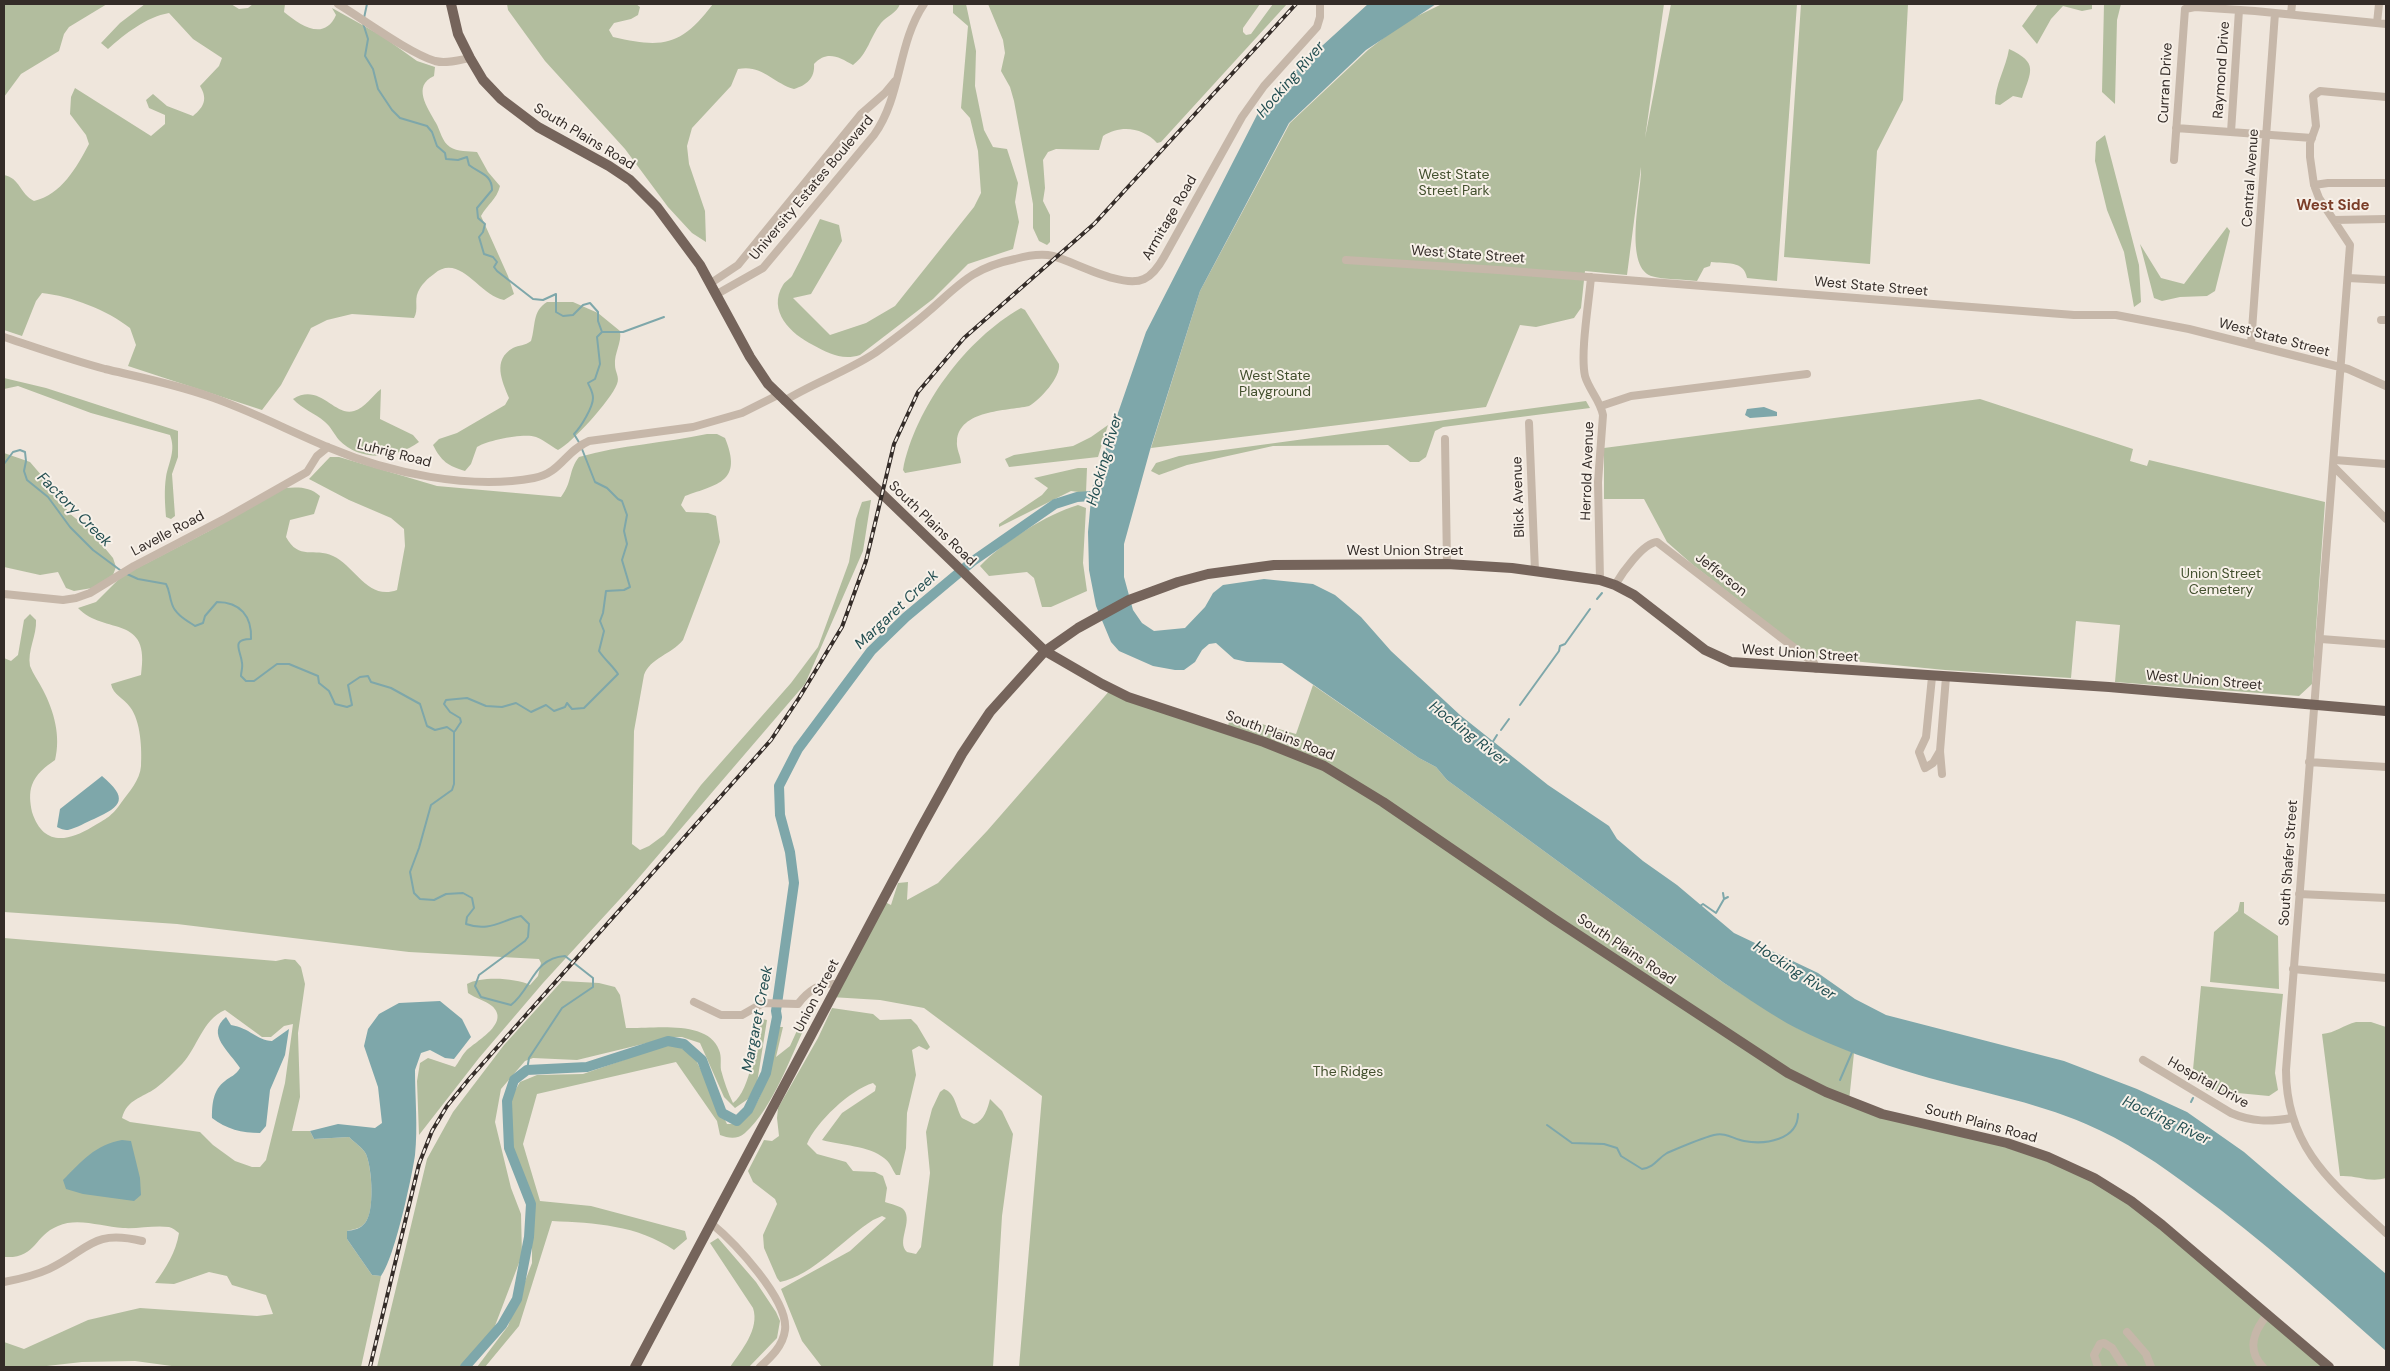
<!DOCTYPE html>
<html>
<head>
<meta charset="utf-8">
<style>
  body { margin:0 }
  #map { position:relative; width:2390px; height:1371px; overflow:hidden; background:#efe6dc; font-family:"DM Sans",sans-serif }
  canvas { display:block }
  .frame { position:absolute; inset:0; border:5px solid #342c28; pointer-events:none }
</style>
</head>
<body>
<div id="map">
<canvas width="2390" height="1371"></canvas>
<div class="frame"></div>
</div>
<script>
const g = document.querySelector('canvas').getContext('2d');
g.lineJoin = 'round';
function paint(path, color) { g.fillStyle = color; g.fill(path, 'evenodd'); }
function trace(path, color, width, dash) { g.strokeStyle = color; g.lineWidth = width; g.lineCap = dash ? 'butt' : 'round'; g.setLineDash(dash || []); g.stroke(path); }
function write(font, color, halo, rows, align = 'center') {
  g.font = font + ' "DM Sans",sans-serif'; g.lineWidth = 4; g.setLineDash([]); g.textBaseline = 'middle'; g.strokeStyle = halo; g.fillStyle = color; for (const [text, x, y, turn = 0] of rows) {
    g.save(); g.translate(x, y); g.rotate((+turn || 0) * Math.PI / 180); g.textAlign = isNaN(turn) ? turn : align; if (halo) g.strokeText(text, 0, 0); g.fillText(text, 0, 0); g.restore();
  }
}
const green = new Path2D(`
  M4,4H107L69,27L64,34L59,51L21,74L4,97Z
  M145,4H231L239,9L248,8L253,4H285L284,12C300,25 324,42 336,15L332,8L382,36L417,61L435,67L434,76C412,86 427,107 436,123C440,130 442,142 450,147C457,152 469,151 477,152L488,172L500,186C497,199 487,205 481,216L508,276L514,294L504,300C479,296 460,252 434,274C428,278 421,285 418,292C414,301 419,309 414,318L352,314L327,320L311,328L281,385L262,410L128,366L136,345L130,328C107,310 71,296 42,293L36,301L22,336L4,330V175C20,178 20,194 34,201C61,195 77,167 89,144L86,135L70,114L71,97L75,88L151,136L165,124V115L149,108L146,100L153,94L167,106L193,116C204,107 208,99 200,86L219,66L222,58L193,39L169,13C146,17 125,34 108,49L101,43L120,23Z
  M507,4H636L640,7L638,15L631,19L614,23L609,30L613,37C664,49 682,45 713,4H900C897,13 887,16 881,23C870,37 868,54 853,65C839,57 827,50 814,64C815,78 807,85 794,89C773,83 762,64 738,69L731,86L692,128L687,146L689,164L705,211L706,242L692,233L668,207L625,149L545,61L508,10Z
  M953,4H966L976,51L975,86L984,130L993,147L1007,149L1018,183L1015,202L1019,222L1013,249L968,264L933,299L860,355C842,361 828,353 813,345C791,334 767,311 783,285C786,280 791,279 793,274C803,256 811,237 820,219L839,225L842,241L811,294L793,298L830,335L866,323L895,306L974,207L981,193L978,151L970,118L961,108L968,26L953,13Z
  M988,4H1260L1243,28V32L1246,35L1251,34L1273,4H1287L1161,142L1157,143C1144,128 1121,124 1103,136L1099,150L1056,149L1048,152L1043,160L1045,188L1043,201L1050,215V242L1047,245L1039,241L1033,228V204L1014,101L1010,87L1001,71L1005,53L1003,40Z
  M1442,4H1664L1645,138L1671,4H1797L1777,281L1747,278C1744,260 1726,264 1711,262L1710,266L1704,268L1697,281C1683,279 1664,280 1651,276C1623,265 1642,191 1641,167L1627,275L1585,271L1581,308L1574,318L1536,327L1520,325L1486,407L1151,448L1200,291L1290,123L1368,50L1403,23Z
  M1801,4H1908L1903,100L1877,151L1870,264L1784,257Z
  M2038,4H2092V9L2082,11L2063,6L2051,19L2037,44L2022,26Z
  M2104,4H2121L2117,20L2115,104L2102,92Z
  M2009,49C2039,63 2031,71 2022,98L2013,96L2000,105L1995,104C1995,84 2006,68 2009,49Z
  M2105,135L2139,265L2141,302L2134,307L2124,252L2107,210L2095,161L2096,142Z
  M2227,227L2230,231L2215,291L2207,296L2180,297L2162,301L2154,298L2140,244L2161,278L2184,284Z
  M547,302H573L598,313L620,331C622,343 614,353 615,365C615,372 620,377 617,384C611,400 572,443 558,450C551,446 544,440 536,437C524,433 489,440 477,447L471,464L465,471C448,466 441,461 433,445L439,439L457,433L505,405L509,398C502,381 492,360 513,348C519,345 525,346 531,341C536,326 532,311 547,302Z
  M1021,308L1025,310L1059,364C1061,377 1040,400 1029,406C1006,411 959,410 957,441C956,449 961,456 961,463L905,473L903,470C915,408 966,339 1021,308Z
  M4,378L46,388L178,431V457L172,474L175,516L171,519L166,517C165,504 164,490 166,477C169,461 176,451 170,435L91,413L18,386L4,389Z
  M381,389L380,419L413,435L419,442C396,459 360,462 339,440C334,434 331,427 325,422C315,413 302,409 293,399C320,382 334,417 354,411C365,408 372,396 381,389Z
  M1980,399L2133,449L2130,461L2147,466L2149,460L2325,502L2312,684L2299,696L2115,682L2120,625L2076,621L2071,678L1945,670L1811,657L1693,565L1667,542L1644,499H1604V448Z
  M1586,401L1590,408L1443,427L1435,431L1426,457L1419,462H1410L1388,445L1273,446L1187,465L1159,475L1151,471L1156,463L1179,456Z
  M1108,425L1098,457L1009,467L1005,459L1014,455L1073,446L1091,437Z
  M707,434H717L725,438C743,482 718,484 685,496L681,505L686,512L708,513L716,516L720,542L683,640C672,654 650,658 644,675L634,731L632,844L640,850L649,846L664,835L701,785L791,683L818,647L849,562L856,519L862,502L871,500L863,551L805,684L630,888L543,983L479,1058L419,1135L417,1081L420,1063L428,1058L455,1067C459,1062 462,1055 466,1051C476,1041 511,1023 492,1006C486,1001 475,998 468,993L467,984C482,976 515,978 530,985L538,976L541,963L539,959L409,952L177,924L4,912V658L11,661L18,655L24,620L30,614L36,620C37,635 27,651 30,666C33,674 39,682 43,690C54,711 61,736 55,760C45,767 36,774 32,785C29,793 30,803 32,812C43,846 67,842 92,827C107,818 111,817 121,803C129,792 140,780 141,766C142,750 141,721 130,707C124,698 113,695 111,684L141,675C151,613 105,636 78,608L96,602L122,576L209,531L285,488C299,487 310,487 320,496L314,514L290,520L286,537C299,561 314,547 333,556C355,566 368,601 397,590L405,546L404,529L391,518L349,500L309,479L330,457H339L437,486L561,497C573,481 568,471 579,457C621,445 665,443 707,434Z
  M4,453L30,462L54,490L69,513L90,530L113,558L116,567L113,575L92,588L74,591L66,588L58,572L40,575L4,567Z
  M1078,468H1087L1086,493L1071,491L999,527V524L1042,495L1048,488L1034,478Z
  M1078,505L1086,508L1083,563L1087,591L1051,607H1042L1034,578L1027,572L989,576L980,566C1003,542 1047,514 1078,505Z
  M1313,685L1419,758L1436,767L1447,780L1724,983L1797,1028L1854,1053L1849,1101L2048,1157L2131,1201L2329,1367H1019L1042,1096L924,1008L880,1000L831,997L883,901L891,905L898,883L908,882L907,900L938,883L987,831L1111,689L1227,729L1231,715L1296,734Z
  M2240,902H2244V913L2278,936L2279,989L2210,982L2214,932L2238,911Z
  M4,938L276,961L285,959L295,960L301,967L305,984L298,1033L300,1097L292,1131H310L314,1139L349,1137C354,1142 363,1148 366,1154C372,1168 375,1212 365,1223C360,1229 354,1229 347,1231V1239L372,1275L381,1276L361,1367H179L135,1361L82,1362L38,1367H4V1342L24,1349L88,1320L140,1308L257,1316L273,1314L266,1295L232,1285L227,1276L209,1272L174,1284L155,1283C166,1268 176,1252 179,1233C175,1230 173,1228 169,1227C154,1225 138,1229 123,1228C102,1227 78,1217 58,1226C33,1236 37,1259 4,1257ZM225,1010L262,1037H271L284,1026L293,1024L285,1083L266,1160L260,1167H252L235,1161L213,1145L200,1132L130,1122L122,1118C127,1099 142,1098 156,1088C165,1081 174,1072 182,1064C198,1047 202,1020 225,1010Z
  M562,981L599,983L615,987L620,995L626,1028C651,1029 708,1019 719,1050C722,1057 720,1064 721,1070C724,1081 728,1093 733,1103C751,1090 757,1039 757,1018L767,1020L757,1083L748,1099L735,1108L724,1097L700,1043L682,1037H672L577,1060L533,1058L525,1061L501,1089L495,1122L511,1188L521,1214L522,1255L493,1331L461,1367H377L427,1159L453,1112L504,1045Z
  M2201,986L2283,994L2275,1073L2278,1090L2269,1096L2206,1090V1083L2192,1080Z
  M832,1008L873,1014L880,1020L911,1019L917,1025L930,1047L927,1050L919,1046L912,1050L916,1075L907,1113L906,1148L900,1175H896C892,1169 890,1162 884,1158C870,1146 840,1145 822,1140L842,1113L875,1091L876,1086L873,1083C850,1090 816,1122 807,1144L817,1154L846,1162L853,1171L875,1172L883,1176L887,1188L885,1202C890,1204 901,1206 904,1210C913,1222 896,1242 907,1252L916,1254L921,1247L930,1173L926,1132L932,1109L940,1092L944,1089C956,1093 956,1109 962,1118L974,1124C984,1121 988,1108 990,1099L1002,1111L1013,1134L1002,1216L993,1367H822L802,1341L781,1289L850,1251L886,1218L882,1216L873,1220C846,1237 812,1276 780,1282L777,1278L764,1248L763,1235L777,1204L775,1199L753,1182L748,1171L764,1140L772,1141L779,1136L777,1118L778,1108L818,1038Z
  M807,1022C791,1056 773,1108 745,1133C737,1140 728,1138 720,1135L717,1121L676,1062L537,1094L523,1144L540,1201L591,1206L685,1231L687,1239L674,1250C637,1225 595,1223 552,1221L519,1326L485,1367H477L508,1326L532,1263V1203L513,1156L509,1112L513,1094L520,1082L537,1075L583,1074L664,1046C677,1043 688,1050 696,1060L727,1124C733,1124 741,1124 745,1119C768,1096 770,1057 778,1027H783L776,1057L790,1046L800,1024Z
  M2356,1022H2371L2386,1027V1178C2369,1183 2357,1175 2340,1176L2322,1034C2335,1033 2344,1025 2356,1022Z
  M718,1238L756,1282L776,1312L780,1321L777,1338L749,1367H730C741,1351 760,1329 753,1308L710,1243Z`);
const water = new Path2D(`
  M1368,4H1436L1366,50L1289,123L1200,291L1150,450L1124,544V577L1133,610L1142,623L1154,631L1185,628L1205,607L1213,593L1223,585L1264,579L1313,584L1335,595L1361,617L1391,651L1460,715L1548,785L1609,826L1617,839L1643,861L1677,885L1734,933L1818,973L1855,999L1886,1015L2064,1061L2137,1089L2187,1112L2244,1152L2386,1274V1351C2323,1295 2263,1240 2194,1190C2161,1165 2124,1140 2086,1124C2033,1101 1974,1091 1919,1075C1877,1063 1834,1047 1796,1028C1771,1015 1748,998 1724,983L1447,780L1436,767L1419,758L1282,663L1247,662L1234,659L1216,643L1209,644L1202,650L1195,662L1184,670H1175L1153,666L1119,651L1111,642L1096,606L1089,570L1088,532L1092,488L1146,332L1258,113L1300,66Z
  M1764,407L1777,412V416L1750,418L1745,415L1747,409Z
  M102,776C128,798 123,806 94,819C86,822 77,828 68,830C63,830 61,829 57,827L60,809Z
  M440,1001L462,1019L471,1037L454,1059L445,1058L430,1050L421,1053L415,1070C415,1098 418,1127 415,1155C412,1177 394,1260 381,1276L372,1275L347,1239V1231C354,1230 360,1229 365,1223C375,1211 372,1168 366,1154C363,1148 354,1142 349,1137L314,1139L310,1131L338,1124L375,1128L382,1123L378,1087L364,1046L368,1029L379,1014L399,1003Z
  M226,1017L231,1025C250,1028 256,1040 272,1041L289,1029L285,1055L270,1090L266,1126L260,1133C242,1133 226,1129 212,1118C212,1104 213,1090 225,1081C231,1076 235,1076 240,1068C230,1052 205,1034 226,1017Z
  M122,1140L131,1141L140,1178L141,1195L134,1201L83,1194L66,1189L63,1180C81,1162 96,1144 122,1140Z`);
const stream = new Path2D(`
  M364,18L367,4
  M363,23L368,39L365,56L373,69L378,89L392,110L400,118L427,126L432,132L437,146L445,153L446,159L458,160L467,157L469,165C479,173 492,174 492,190L477,208L478,218L485,224L483,232L479,237L484,254L493,257L497,262L494,267L497,271L533,299L543,300L556,294V312L563,316L573,315L583,305L590,303L598,312V321L602,332L597,337L600,364L595,379L588,383C590,388 593,392 593,398C593,407 581,427 574,434L580,444
  M602,332H623L664,317
  M4,464L13,452L20,450L25,452L26,461L24,471L27,480L48,497L70,527L93,550L120,570
  M127,574L138,579L166,584C170,591 169,596 172,604C175,614 186,620 195,626L203,623L205,616L217,602C240,602 252,616 251,639C230,639 241,651 242,663C243,667 241,672 241,676L246,681H254L277,664H289L318,676L319,683L329,691L335,704L347,707L352,705L348,685L360,677L368,676L371,682L391,688L420,704L427,726L435,730L447,727L454,732V784L452,790L431,805L419,848L410,872L414,893L420,899L434,900L446,894L463,893L472,898L474,908L467,917L466,924C489,932 500,921 521,916L529,924L528,937L525,941L479,975L475,986L481,997L511,1005C532,989 533,958 565,956L593,978V987L562,1008L529,1058L527,1070
  M1597,599L1602,593
  M1520,705L1559,651L1560,646L1565,644L1590,609
  M1501,730L1509,719
  M455,731L461,722L460,718L450,712L444,704L446,700L467,698L486,706L502,707L516,703L531,712L546,705L554,711L565,707L567,703L572,709L584,708L618,674C612,665 605,660 599,651L604,631L600,621L603,613L606,591L624,590L630,587L622,560L627,544L624,531L627,515L622,501L618,499L607,488L595,482L582,449
  M1492,743L1497,735
  M1723,893L1724,899
  M1700,906L1703,904L1716,913L1724,899L1728,897
  M1840,1080L1853,1050
  M2191,1102L2193,1098
  M1547,1125L1572,1143L1604,1144L1617,1148L1621,1156L1642,1169C1655,1167 1657,1159 1667,1153C1681,1147 1699,1139 1714,1135C1726,1132 1733,1139 1744,1141C1765,1145 1798,1140 1798,1114`);
const river = new Path2D(`
  M465,1367L502,1325L517,1299L529,1237L531,1204L509,1148L507,1101L514,1080L527,1070L587,1067L668,1041L684,1044L702,1060L722,1113L737,1121L748,1110L766,1073L777,1017L776,1011L794,883L790,852L780,815L779,786L798,749L871,651L906,617L973,561L1055,504L1077,497L1104,495`);
const minor = new Path2D(`
  M338,4C363,19 409,53 435,61C447,64 459,60 470,58
  M2291,14L2292,4
  M2377,23L2379,4
  M2386,97L2320,91L2313,96L2316,126L2310,143V157L2314,185L2319,198L2350,245L2286,1070C2286,1148 2333,1184 2386,1233
  M2176,128L2312,138
  M2231,132L2239,10
  M2174,160L2185,9L2195,7L2255,11L2386,24
  M2314,185L2328,183H2386
  M2334,220L2386,219
  M1346,260L1498,270L2074,315H2116L2189,329L2348,369L2386,386
  M1591,277C1589,302 1580,353 1585,376C1589,390 1600,400 1603,415L1598,482L1600,580
  M2348,278L2386,280
  M711,283L738,265L861,114L885,93L895,81
  M717,294L763,268L874,135C902,96 897,44 924,4
  M2381,320H2386
  M4,337C37,348 71,360 105,369C139,377 174,384 208,396C250,410 289,431 330,448C389,473 470,490 534,478C561,473 565,451 589,441L693,427L742,413L778,395
  M2251,344L2275,13
  M784,401C813,383 846,372 875,353C893,340 912,326 929,311C960,284 972,268 1015,259C1026,256 1041,253 1053,256C1075,262 1122,289 1144,279C1153,275 1159,266 1164,257L1242,117L1264,86L1317,27L1320,17V4
  M1601,406L1631,396L1807,374
  M1529,423L1535,571
  M1445,439L1447,564
  M2335,460L2386,464
  M2334,467L2386,519
  M1615,585C1622,573 1643,543 1657,542L1814,663L1816,669
  M4,594L63,600L76,598L90,593L134,566L226,518L307,472L317,456L328,447
  M2321,639L2386,644
  M1932,677L1926,737L1919,752L1925,768L1933,763L1940,751
  M2309,762L2386,767
  M1942,774L1940,751L1946,677
  M2299,894L2386,898
  M2293,969L2386,978
  M694,1002L721,1015H742L763,1003L798,1004C807,992 822,980 837,985
  M2143,1060L2231,1113C2252,1122 2270,1122 2292,1118
  M712,1224C734,1242 789,1300 785,1330C783,1346 771,1357 760,1367
  M4,1282C20,1279 34,1276 49,1269C89,1250 91,1229 142,1241
  M2127,1332L2146,1354L2151,1367
  M2098,1367L2094,1355L2100,1344L2104,1343L2112,1348L2124,1367
  M2263,1367C2246,1350 2254,1330 2268,1314`);
const major = new Path2D(`
  M451,4L458,34L470,58L483,80L501,99L538,127L609,166L630,180L657,207L700,265L750,357L768,384L1045,651L1102,684L1128,697L1264,742L1324,766L1383,802L1554,919L1788,1073L1826,1092L1882,1114L2007,1143L2048,1157L2094,1178L2131,1201L2162,1225L2329,1367
  M635,1367L920,830L962,754L990,712L1045,651L1078,628L1129,600L1178,582L1208,574L1274,565L1447,564L1512,568L1600,580L1615,585L1634,595L1705,650L1731,662L2109,687L2386,711`);
const rail = new Path2D(`
  M370,1367L419,1164L432,1131L447,1106L469,1079L771,740L799,698L842,627L866,561L894,444L918,392L964,338L1094,224L1296,4`);
const streetNames = [
  ["Raymond Drive",2222,70,-86],
  ["Curran Drive",2166,83,-87],
  ["South Plains Road",584,137,31],
  ["Central Avenue",2251,178,-86],
  ["University Estates Boulevard",812,188,-50],
  ["Armitage Road",1170,218,-60],
  ["West State Street",1468,255,4],
  ["West State Street",1871,287,5],
  ["West State Street",2274,338,15],
  ["Luhrig Road",394,454,14],
  ["Herrold Avenue",1588,471,-88],
  ["Blick Avenue",1519,497,-92],
  ["South Plains Road",932,524,44],
  ["Lavelle Road",168,534,-28],
  ["West Union Street",1405,551],
  ["Jefferson",1721,575,38],
  ["West Union Street",1800,654,4],
  ["West Union Street",2204,681,5],
  ["South Plains Road",1280,736,21],
  ["South Shafer Street",2289,863,-86],
  ["South Plains Road",1626,950,34],
  ["Union Street",817,996,-62],
  ["Hospital Drive",2208,1083,29],
  ["South Plains Road",1981,1124,15]
];
const parkNames = [
  ["West State",1454,175],
  ["Street Park",1454,191],
  ["West State",1275,376],
  ["Playground",1275,392],
  ["Union Street",2221,574],
  ["Cemetery",2221,590],
  ["The Ridges",1348,1072]
];
const waterNames = [
  ["Hocking River",1291,80,-49],
  ["Hocking River",1105,460,-74],
  ["Factory Creek",74,510,45],
  ["Margaret Creek",897,610,-43],
  ["Hocking River",1468,734,38],
  ["Hocking River",1794,971,33],
  ["Margaret Creek",758,1019,-79],
  ["Hocking River",2166,1121,25]
];
const neighbourhoodNames = [
  ["West Side",2333,206]
];
paint(green, '#b2bd9e');
paint(water, '#7ea7aa');
trace(stream, '#7ea7aa', 2);
trace(river, '#7ea7aa', 10);
trace(minor, '#c6b7a9', 8);
trace(major, '#75645b', 10);
trace(rail, '#342c28', 4);
trace(rail, '#f7f0e8', 2, [5.5]);
write('14px', '#342c28', '#f7f0e8', streetNames);
write('14px', '#43502e', '#f7f0e8', parkNames);
write('italic 15px', '#224e51', '#f7f0e8', waterNames);
write('bold 15px', '#7b3e29', '#f7f0e8', neighbourhoodNames);
</script>
</body>
</html>
